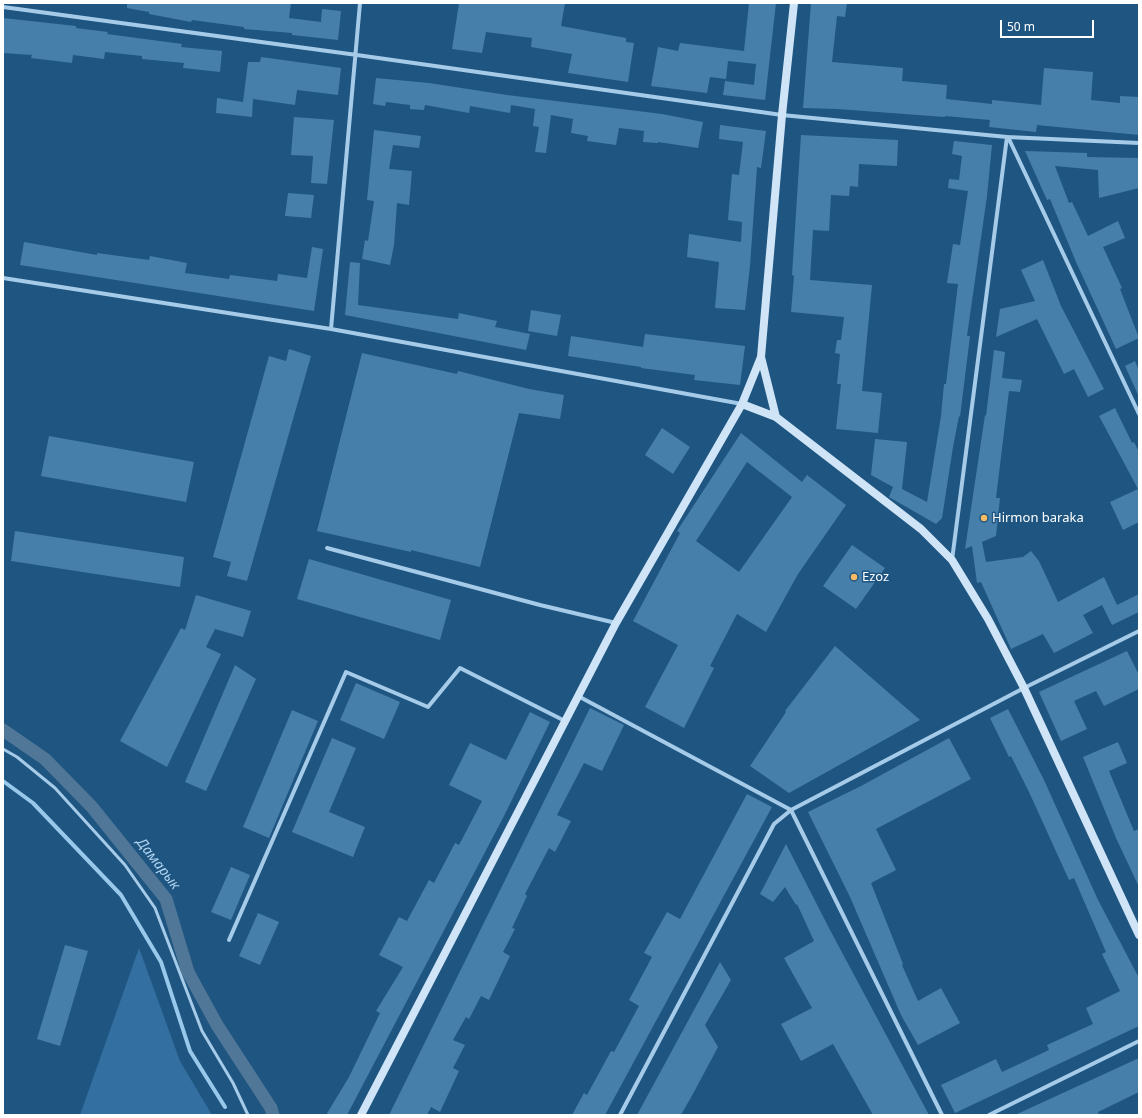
<!DOCTYPE html>
<html>
<head>
<meta charset="utf-8">
<style>
  body { margin:0 }
  #map { position:relative; width:1142px; height:1118px; overflow:hidden; background:#1f5581; font-family:"Noto Sans",sans-serif }
  canvas { display:block }
  .frame { position:absolute; inset:0; border:4px solid #fff; pointer-events:none }
  .scale { position:absolute; left:1000px; top:20px; width:94px; height:18px; box-sizing:border-box; border:2px solid #fff; border-top:0; padding-left:5px; font-size:12px; line-height:14px; white-space:nowrap; color:#fff; -webkit-text-stroke:3px #1f5581; paint-order:stroke }
</style>
</head>
<body>
<div id="map">
<canvas width="1142" height="1118"></canvas>
<div class="frame"></div>
<div class="scale">50 m</div>
</div>
<script>
const g = document.querySelector('canvas').getContext('2d');
g.lineJoin = 'round';
function paint(path, color) { g.fillStyle = color; g.fill(path, 'evenodd'); }
function trace(path, color, width, dash) { g.strokeStyle = color; g.lineWidth = width; g.lineCap = dash ? 'butt' : 'round'; g.setLineDash(dash || []); g.stroke(path); }
function write(font, color, halo, rows, align = 'center') {
  g.font = font + ' "Noto Sans",sans-serif'; g.lineWidth = 3; g.setLineDash([]); g.textBaseline = 'middle'; g.strokeStyle = halo; g.fillStyle = color; for (const [text, x, y, turn = 0] of rows) {
    g.save(); g.translate(x, y); g.rotate((+turn || 0) * Math.PI / 180); g.textAlign = isNaN(turn) ? turn : align; if (halo) g.strokeText(text, 0, 0); g.fillText(text, 0, 0); g.restore();
  }
}
const green = new Path2D(`
  M139,948L180,1061L212,1115H80Z`);
const stream = new Path2D(`
  M3,781L33,803L121,895L161,962L190,1051L225,1107`);
const canal = new Path2D(`
  M3,730L45,759L92,807L166,899L188,972L217,1025L271,1108L273,1115`);
const building = new Path2D(`
  M127,3H291L289,18L321,22L322,9L341,11L338,40L292,35V33L244,29V27L192,20L191,22L149,14V12L127,8Z
  M459,3H565L561,26L626,38V42L634,43L628,82L568,73L572,54L531,47L532,38L486,32L482,53L452,49Z
  M749,3H776L765,100L723,95L725,81L754,85L756,64L728,61L726,79L710,77L707,93L651,86L658,47L678,51L680,43L744,51Z
  M811,3H847L845,17L837,16L832,62L903,68L902,81L947,85L946,99L992,104V100L1041,105L1044,68L1093,72L1091,100L1120,103V96L1139,97V135L1037,125L1036,132L989,127L990,120L945,116V117L837,109L803,108Z
  M3,18L76,26V28L108,32L107,34L182,44L181,47L222,51L220,72L183,68L184,63L142,59V56L105,52L104,59L73,55L72,63L31,58L32,55L3,53Z
  M261,57L341,68L338,95L297,90L295,105L253,99L252,117L216,113L217,98L243,102L248,62H260Z
  M376,78L429,83L507,95L662,114L703,122L698,148L658,142V143L643,142L644,131L619,128L616,145L587,141L588,136L571,133L573,119L551,115L546,153L535,152L539,127L533,126L535,109L511,105L510,113L470,106L469,113L425,105L424,110L410,109V105L386,102L385,106L373,104Z
  M294,117L334,120L327,184L311,183L313,156L291,155Z
  M720,125L766,131L761,168L757,167L750,266L745,310L715,308L719,262L687,257L689,234L741,242L742,222L728,220L732,174L739,175L743,142L719,139Z
  M374,130L421,136L419,148L393,145L389,169L412,171L409,205L397,203L394,245L390,265L362,259L365,240L368,241L374,201L367,200Z
  M801,135L898,140L897,166L859,164L858,187L850,186L849,196L831,195L829,231L813,230L810,280L872,285L862,391L882,393L878,433L836,429L841,384H837L840,354L835,353L837,340H841L844,317L791,312L794,276L792,275Z
  M954,141L992,145L987,196L967,336H970L960,417L959,416L953,447L942,518L936,524L889,497L893,487L871,475L875,439L907,442L902,489L927,502L941,416L944,384H946L958,284L947,283L953,244L960,245L968,191L948,188L949,179L959,180L962,156L952,154Z
  M1025,151L1087,153V157L1139,158V188L1099,198L1098,170L1055,166L1069,203L1072,202L1088,236L1118,221L1125,238L1103,247L1122,288L1120,289L1139,338L1116,349L1076,262L1050,199L1047,200Z
  M288,193L314,195L311,218L285,216Z
  M24,242L97,255V253L149,260L150,256L187,263L185,273L229,279L230,275L277,281L278,274L307,278L312,247L323,249L314,311L20,265Z
  M1043,260L1061,306L1104,389L1088,397L1074,369L1064,374L1037,319L996,337L1000,309L1035,301L1021,270Z
  M350,262L360,263L358,305L458,319L459,313L497,321L495,327L530,334L526,350L345,315Z
  M531,310L561,315L557,336L528,331Z
  M645,334L745,346L740,385L694,380L695,375L641,368V367L568,356L571,336L643,347Z
  M289,349L311,356L247,581L227,576L231,562L213,557L269,356L286,361Z
  M994,350L1005,352L1002,378L1022,380L1020,392L1009,391L996,498H1000L996,536L982,542L986,562L1023,557L1031,551L1039,561L1058,602L1104,577L1117,605L1139,594V612L1112,625L1102,605L1083,615L1093,633L1054,653L1043,634L1011,649L981,582L977,583L972,546L965,549L985,415L986,416Z
  M362,353L457,374L458,371L529,389L564,395L560,419L519,413L480,567L411,550V552L317,531Z
  M1135,361L1139,371V397L1125,366Z
  M1115,408L1132,443L1134,442L1139,452V522L1123,530L1110,502L1138,489L1099,416Z
  M662,428L690,447L673,474L645,455Z
  M741,433L802,482L807,475L846,505L798,574L766,632L737,614L710,666L714,668L684,728L645,707L678,645L633,621L680,533L677,531ZM747,462L792,497L739,572L696,541Z
  M49,436L194,462L186,502L41,476Z
  M15,531L184,557L180,587L11,561Z
  M852,545L885,568L856,609L823,586Z
  M309,559L451,600L440,640L297,599Z
  M196,595L251,611L243,637L215,629L206,647L221,654L167,767L120,741L181,628L185,630Z
  M835,646L920,720L789,793L750,766L786,712L785,711Z
  M1127,651L1139,675V689L1104,706L1096,691L1074,701L1087,729L1061,741L1039,692Z
  M235,665L256,679L206,791L185,782Z
  M356,683L400,702L384,739L340,720Z
  M590,708L624,725L602,771L584,763L557,815L571,821L555,852L549,848L525,894L527,896L512,928L515,929L503,952L510,956L489,1000L481,996L469,1019L466,1017L453,1040L465,1045L453,1068L459,1071L440,1112L431,1107L427,1115H389Z
  M1008,709L1044,780L1098,900L1139,978V1026L955,1113L941,1085L996,1059L1002,1072L1049,1050L1047,1045L1093,1024L1086,1008L1120,991L1102,954L1106,952L1074,878L1069,880L1029,792L1011,756L1009,757L990,718Z
  M292,710L318,721L269,838L243,827Z
  M530,712L550,722L504,816L347,1115H326L349,1077L380,1013L376,1011L403,967L379,955L399,917L407,921L429,880L434,883L455,843L459,845L482,801L449,785L470,743L506,760Z
  M332,738L356,748L329,812L365,827L353,857L292,832Z
  M949,738L971,779L876,829L896,870L871,883L903,964L902,965L918,1001L941,988L960,1023L918,1045L901,1015L850,897L808,812L861,786Z
  M1118,742L1127,763L1109,771L1134,831L1139,829V887L1116,838L1083,757Z
  M747,794L772,807L605,1115H572L584,1093L587,1095L611,1051L614,1052L639,1006L629,1000L652,957L644,953L667,912L680,919Z
  M786,844L830,930L929,1115H873L833,1044L801,1061L781,1024L812,1008L784,958L814,941L797,904L796,905L785,887L773,902L760,894Z
  M231,867L250,875L231,920L211,912Z
  M258,913L279,922L260,965L239,956Z
  M65,945L88,951L60,1046L37,1039Z
  M720,962L731,980L705,1025L718,1047L694,1092L681,1115H637Z
  M1139,1058V1092L1098,1112L1099,1115H1015Z`);
const service = new Path2D(`
  M3,749L17,757L55,788L125,865L155,908L202,1031L233,1083L248,1115`);
const minor = new Path2D(`
  M3,7L357,55L782,115L1007,137L1139,143
  M1008,137L1139,414
  M3,278L331,329L742,404
  M331,329L360,3
  M327,548L540,605L616,623
  M952,560L1007,137
  M578,696L791,810L942,1115
  M229,940L346,672L428,707L460,668L565,721
  M620,1115L774,824L791,810L1024,688L1139,631
  M989,1115L1139,1041`);
const secondary = new Path2D(`
  M794,3L782,115L761,357L742,404L776,417L921,529L952,560L988,619L1024,688L1139,935
  M761,357L776,417
  M361,1115L616,623L742,404`);
const markers = [
  [984,518,4,"#f7bc64"],
  [854,577,4,"#f7bc64"]
];
const poiNames = [
  ["Hirmon baraka",992,518],
  ["Ezoz",862,577]
];
const waterNames = [
  ["Дамарык",158,864,52]
];
paint(green, '#336fa0');
trace(stream, '#98c8ea', 4);
trace(canal, '#507797', 13);
paint(building, '#477fab');
trace(service, '#a5cbe9', 3);
trace(minor, '#a5cbe9', 4);
trace(secondary, '#cfe5f7', 8);
for (const [x, y, r, color] of markers) { const dot = new Path2D(); dot.arc(x, y, r, 0, 2 * Math.PI); g.fillStyle = color; g.fill(dot); trace(dot, '#1f5581', 1.5); }
write('13px', '#fff', '#1f5581', poiNames, 'left');
write('italic 14px', '#b0d5f0', '#1f5581', waterNames);
</script>
</body>
</html>
